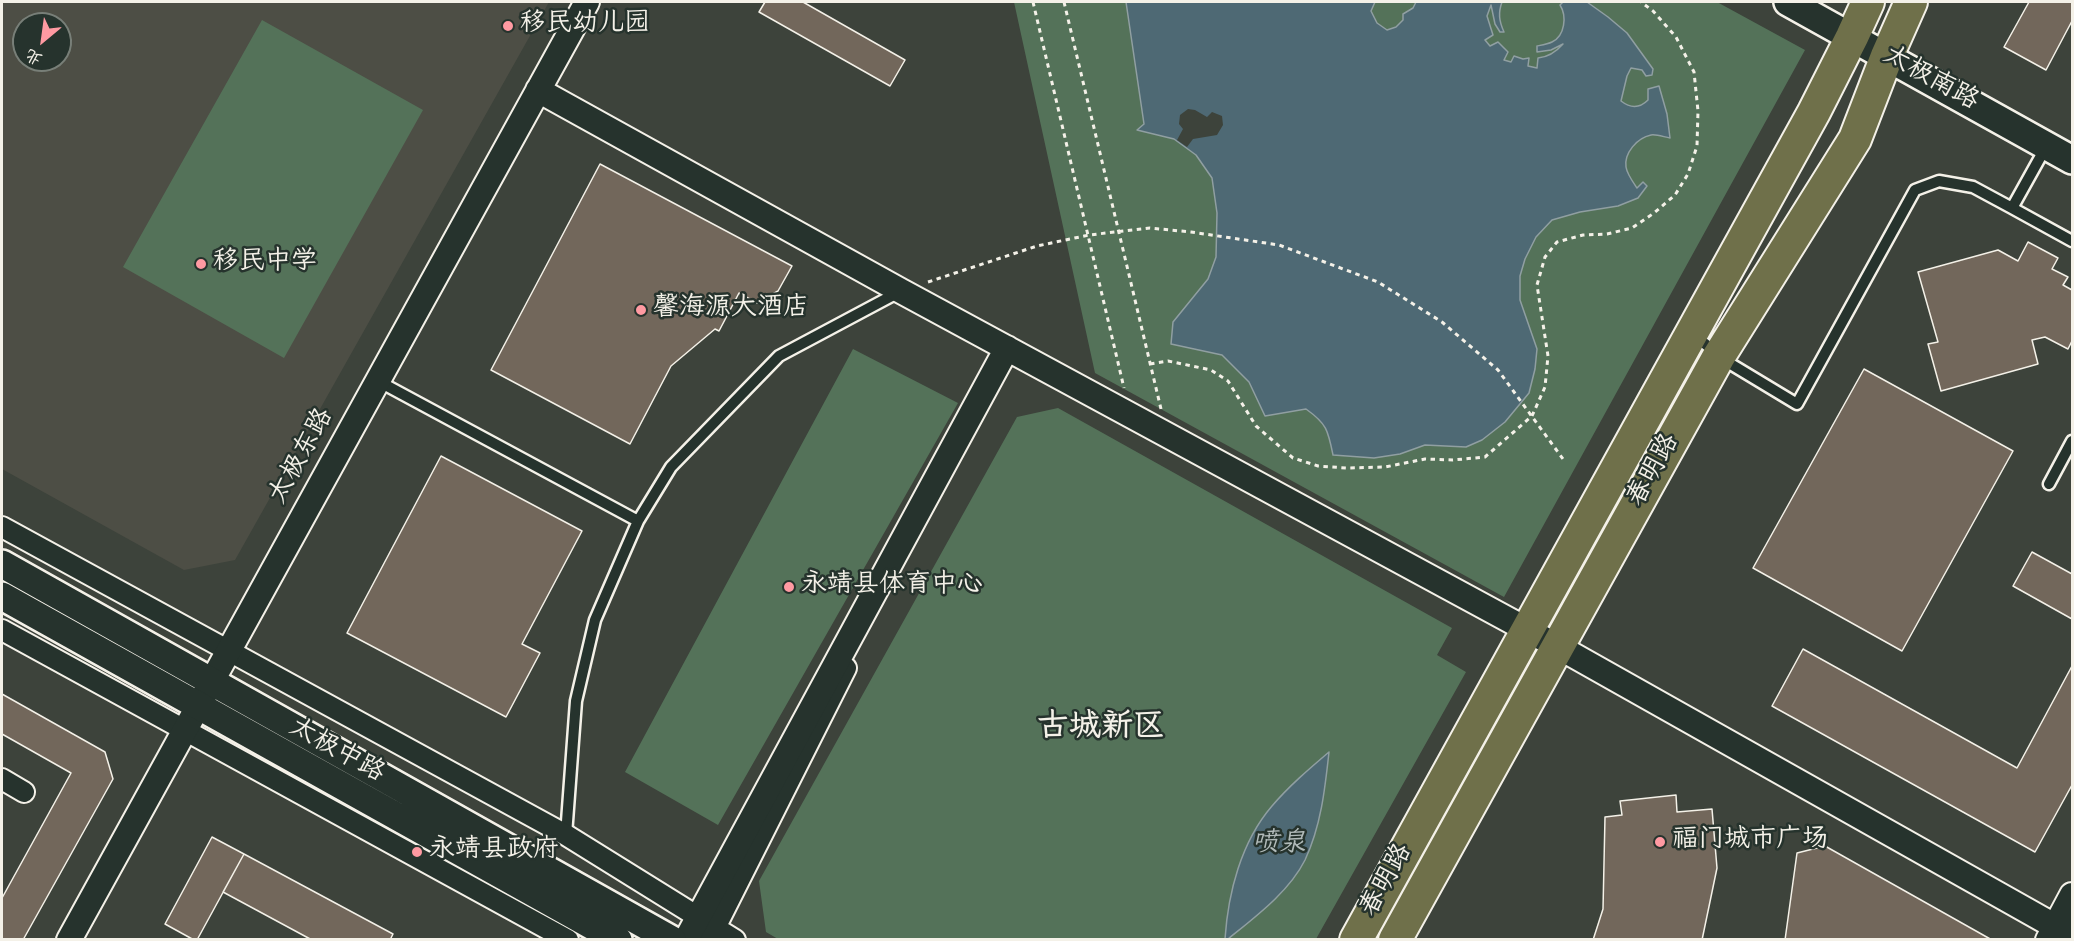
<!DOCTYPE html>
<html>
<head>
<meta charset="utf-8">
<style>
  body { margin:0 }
  #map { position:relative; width:2074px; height:941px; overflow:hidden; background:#3d433b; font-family:"Indie Flower","LXGW WenKai TC",sans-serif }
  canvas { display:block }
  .frame { position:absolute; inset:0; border:3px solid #f4f1e8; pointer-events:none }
  .north { position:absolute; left:12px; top:12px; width:60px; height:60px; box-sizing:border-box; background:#26332d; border:2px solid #787f78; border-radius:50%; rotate:209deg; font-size:16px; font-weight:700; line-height:24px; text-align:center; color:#f4f1e8 }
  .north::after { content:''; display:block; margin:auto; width:21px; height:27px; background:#ff9aa2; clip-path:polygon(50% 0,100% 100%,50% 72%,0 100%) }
</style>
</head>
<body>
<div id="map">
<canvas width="2074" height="941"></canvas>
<div class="frame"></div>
<div class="north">北</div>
</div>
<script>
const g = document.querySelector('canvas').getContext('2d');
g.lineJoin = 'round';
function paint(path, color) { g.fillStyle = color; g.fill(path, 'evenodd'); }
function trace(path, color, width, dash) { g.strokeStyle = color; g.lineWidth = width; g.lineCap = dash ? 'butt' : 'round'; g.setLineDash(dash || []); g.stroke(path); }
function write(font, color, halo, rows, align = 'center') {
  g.font = font + ' "Indie Flower","LXGW WenKai TC",sans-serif'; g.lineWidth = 5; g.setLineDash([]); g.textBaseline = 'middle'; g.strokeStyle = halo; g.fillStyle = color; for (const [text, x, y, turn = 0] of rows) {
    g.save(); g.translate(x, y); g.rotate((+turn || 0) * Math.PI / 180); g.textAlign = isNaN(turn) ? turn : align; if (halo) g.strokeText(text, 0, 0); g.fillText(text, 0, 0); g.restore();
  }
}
const built = new Path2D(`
  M2,2H549L235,560L184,570L2,469ZM24,24H60V60H24Z`);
const green = new Path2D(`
  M1014,2H1717L1805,50L1504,597L1095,373Z
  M262,20L423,110L284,358L123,267Z
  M853,349L958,403L718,825L625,772Z
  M1058,408L1452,628L1437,655L1466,672L1316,939H778L766,932L759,881L1017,417Z`);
const water = new Path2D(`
  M1126,2H1375L1371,11L1377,23L1387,30L1396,27L1403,20V14L1413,8L1416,2H1502C1498,13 1499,21 1504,32H1500L1495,24L1491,5L1487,16L1493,35L1485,40L1490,46L1498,42L1508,52L1504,60L1511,62L1514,56L1523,59L1529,58L1528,66L1537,68L1538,58C1549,57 1556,52 1563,44L1551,50L1537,52V46C1542,45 1548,44 1552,42C1565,36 1567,16 1560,5L1563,2H1587L1608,17L1627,33L1653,69L1652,75L1646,76L1642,70L1631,68L1627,76L1621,101C1630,108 1639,109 1648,100V89L1659,86L1667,114L1670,138C1664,137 1656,134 1651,135C1637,138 1624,153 1626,167C1627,174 1633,182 1637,188L1643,182L1647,186L1638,198L1618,206L1580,212L1552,220L1536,237L1525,259L1520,276V300L1537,349L1535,369L1529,393L1505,422L1482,440L1466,447L1425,445L1400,454L1374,458L1333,455C1328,430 1327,424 1306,409L1265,416L1249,382L1222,355L1171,344L1173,322L1208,279L1216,257L1217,213L1212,178L1196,155L1174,139L1137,130L1144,124Z
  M1329,752C1325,789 1321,826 1305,860C1289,892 1255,917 1228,939H1225C1228,893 1241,842 1272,806C1289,786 1309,769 1329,752Z`);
const pier = new Path2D(`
  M1188,109L1195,110L1207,117L1212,112L1222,116L1223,125L1217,135L1193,139L1187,147L1177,140L1183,129L1179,124L1180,115Z`);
const building = new Path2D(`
  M765,2H803L905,60L890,86L759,12Z
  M2029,2H2072V21L2046,70L2004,47Z
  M600,164L792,266L778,291L757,303L739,293L719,331L715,329L671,366L630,444L491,370Z
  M2028,242L2058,258L2052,269L2068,277L2063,285L2072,290V341L2068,349L2045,337L2032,340L2038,364L1941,391L1928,344L1938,342L1918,272L1998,250L2018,261Z
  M1864,369L2013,451L1902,651L1753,568Z
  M441,456L582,531L522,644L540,653L506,717L347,633Z
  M2032,552L2072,574V619L2013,586Z
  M1803,649L2017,768L2072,666V785L2035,852L1772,706Z
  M2,694L105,752L113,779L23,940H2V898L71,773L2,734Z
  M1676,795L1677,812L1712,809L1717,868L1702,940H1593L1603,909L1605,817L1622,815L1620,801Z
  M212,837L244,854L197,940H194L165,924Z
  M1825,846L1992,940H1785L1797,853Z
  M244,854L393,934L390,940H312L223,892Z`);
const path = new Path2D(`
  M1033,2L1124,388
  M1064,2L1161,409
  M928,282L1037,246L1089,235L1150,228L1191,232L1279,245L1378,282L1442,322L1498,370L1563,459
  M1150,364L1168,361L1211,370L1228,381L1256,426L1293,458L1318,466L1346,468L1385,467L1425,459L1453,460L1485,457L1532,416L1545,387L1548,356L1537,285L1545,257L1557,242L1583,235L1607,234L1632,228L1654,213L1675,195L1688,174L1697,146L1698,111L1694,72L1676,37L1653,11L1641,2`);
const service = new Path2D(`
  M2012,208L2072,241
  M1694,335L1729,363L1797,404L1915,190L1939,181L1973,187L2012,208L2047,145
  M378,381L638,521
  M2049,484L2072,441
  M566,835L576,701L595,620L638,521L671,467L779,356L901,291`);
const minor = new Path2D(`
  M2,527L566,835L735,940
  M2,630L568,940
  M2,779L24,792
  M704,934L715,928L846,668`);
const tertiary = new Path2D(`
  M538,90L901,291L1557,646L2072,936
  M69,940L587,2
  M686,940L1007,348
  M2048,940L2072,895`);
const secondary = new Path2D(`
  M1788,2L2072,160
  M2,564L672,940
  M2,596L618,940`);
const primary = new Path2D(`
  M1356,940L1814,112L1852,37L1868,2
  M1395,940L1719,356L1855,139L1887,56L1911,2`);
const markers = [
  [508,26,6,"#ff9aa2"],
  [201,264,6,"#ff9aa2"],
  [641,310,6,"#ff9aa2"],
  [789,587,6,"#ff9aa2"],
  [1660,842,6,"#ff9aa2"],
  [417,852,6,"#ff9aa2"]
];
const poiNames = [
  ["移民幼儿园",520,26],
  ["移民中学",213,264],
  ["馨海源大酒店",653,310],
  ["永靖县体育中心",801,587],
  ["福门城市广场",1672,842],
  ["永靖县政府",429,852]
];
const streetNames = [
  ["太极南路",1930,80,29],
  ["太极东路",303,457,-61],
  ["春明路",1655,471,-61],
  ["太极中路",336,752,29],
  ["春明路",1388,881,-61]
];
const waterNames = [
  ["喷泉",1279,846]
];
const districtNames = [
  ["古城新区",1101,730]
];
paint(built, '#4d4e45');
paint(green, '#547259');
paint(water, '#4e6974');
trace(water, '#909fa2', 1.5);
paint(pier, '#3d433b');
paint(building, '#72675b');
trace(building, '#f4f1e8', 1.5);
trace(service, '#f4f1e8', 15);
trace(minor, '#f4f1e8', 24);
trace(tertiary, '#f4f1e8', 28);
trace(secondary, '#f4f1e8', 32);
trace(primary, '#f4f1e8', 36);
trace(path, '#f4f1e8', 3, [4.5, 4.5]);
trace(service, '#26332d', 10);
trace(minor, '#26332d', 20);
trace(tertiary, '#26332d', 24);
trace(secondary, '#26332d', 27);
trace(primary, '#6f704a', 32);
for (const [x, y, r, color] of markers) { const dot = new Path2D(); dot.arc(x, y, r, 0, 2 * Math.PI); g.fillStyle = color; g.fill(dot); trace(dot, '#26332d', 2); }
write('26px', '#f4f1e8', '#26332d', poiNames, 'left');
write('26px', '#f4f1e8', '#26332d', streetNames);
write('italic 27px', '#b2bbba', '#26332d', waterNames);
write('bold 32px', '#f4f1e8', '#26332d', districtNames);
</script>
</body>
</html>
